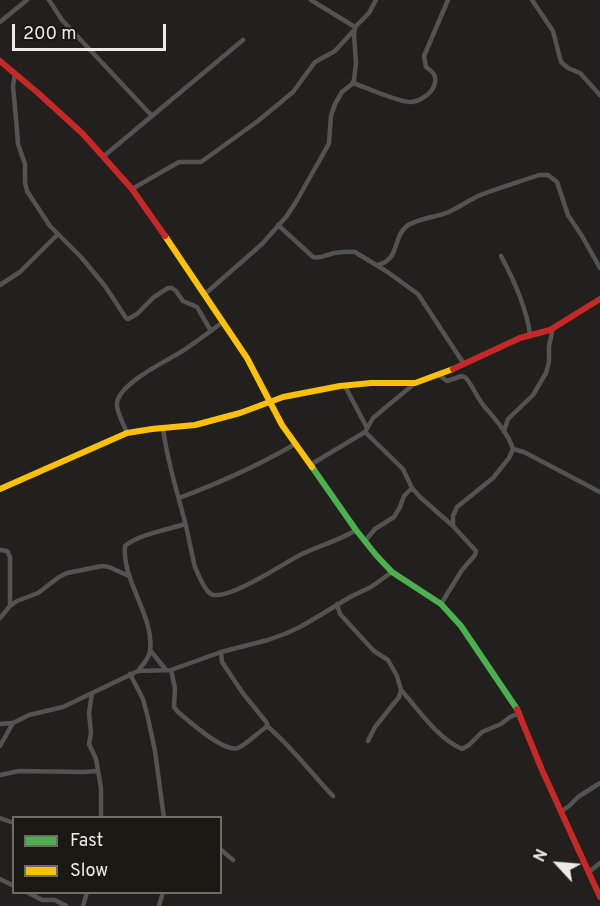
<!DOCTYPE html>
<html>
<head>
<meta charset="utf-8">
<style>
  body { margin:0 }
  #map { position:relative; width:600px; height:906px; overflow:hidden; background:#22201d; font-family:Overpass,sans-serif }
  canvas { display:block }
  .legend { position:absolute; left:12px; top:816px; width:210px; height:78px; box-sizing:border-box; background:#1a1812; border:2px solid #6e6c67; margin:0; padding:8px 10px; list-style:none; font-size:18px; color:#edebe7 }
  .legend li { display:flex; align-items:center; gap:12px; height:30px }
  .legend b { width:30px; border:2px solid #6e6c67 }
  .north { position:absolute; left:528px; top:834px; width:60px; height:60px; -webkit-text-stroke:4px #1a1812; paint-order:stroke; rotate:296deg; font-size:16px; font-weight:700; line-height:24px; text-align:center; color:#edebe7 }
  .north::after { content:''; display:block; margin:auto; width:21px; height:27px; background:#edebe7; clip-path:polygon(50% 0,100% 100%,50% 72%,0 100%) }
  .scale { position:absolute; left:12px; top:24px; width:154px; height:27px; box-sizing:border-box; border:3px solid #edebe7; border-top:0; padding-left:8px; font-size:18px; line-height:21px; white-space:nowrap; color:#edebe7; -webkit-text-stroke:4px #1a1812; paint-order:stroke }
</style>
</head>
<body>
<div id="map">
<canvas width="600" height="906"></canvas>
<ul class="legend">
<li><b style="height:8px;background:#4caf50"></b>Fast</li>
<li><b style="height:8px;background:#ffc107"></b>Slow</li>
</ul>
<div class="north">N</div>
<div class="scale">200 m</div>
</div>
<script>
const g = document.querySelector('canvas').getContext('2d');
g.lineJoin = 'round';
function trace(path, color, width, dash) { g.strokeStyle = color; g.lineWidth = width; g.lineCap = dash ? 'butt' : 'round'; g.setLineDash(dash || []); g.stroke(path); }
const street = new Path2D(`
  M49,0L62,20L152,116
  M311,0L355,27
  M532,0L553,31L561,62L568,68L580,73L600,95
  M0,22L27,0
  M15,73L13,86L17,130L18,144L25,164V182L27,191L50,226L81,257L105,286L126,318L128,319L137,314L154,297L168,288H172L176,291L183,301L197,307L211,331
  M353,83C366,87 399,103 412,102C420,101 431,94 434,86C438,76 433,72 426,67L424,56L448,0
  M104,156L243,40
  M132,189L179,162H201L258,121L293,92L315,62L335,51L355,29
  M278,225L313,257C321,259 325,255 334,253C341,252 348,251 355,252L386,271L418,294L464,364
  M501,256C514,280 526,306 530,334
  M377,265C402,260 391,234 410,224C422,218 436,217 449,212C459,207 468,201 478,196C498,188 519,182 539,175H548L557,182L568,215L582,236L600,268
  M0,285L20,272L58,234
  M205,294L262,244L286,217L296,202L327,147L329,143L331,116L335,104L342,92L352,84L354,80L356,63L354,35L355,27L369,13L376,0
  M439,375L447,381L462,376L466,378C473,386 477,398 484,406C495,419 508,433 513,449L509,458L493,478L457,507L453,516V526
  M345,386L367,428
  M163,428C167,461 177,491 185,522C189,537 191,552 195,567C198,574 204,590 211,594C226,602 283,564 298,556C317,546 339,541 356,530
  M504,431L508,419L533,395L546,373L549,362V346L553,328
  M365,432L403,469L412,488L420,497L453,526L476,551L475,555L462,570L441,604
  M127,433C124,424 116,412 117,403C119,384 166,361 181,352C195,343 209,332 223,322
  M513,449L524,452L600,492
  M310,465L365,432L373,418L415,383
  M179,498C219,483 258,466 295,444
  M365,541L375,529L394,517L400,507L404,496L412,488
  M0,550L7,551L10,557V606
  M337,604L340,614L361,637L374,651L388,660L397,676L401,690L399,697L375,727L368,741
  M0,618L10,606L17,601L38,593L59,577L67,573L102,566L109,567L129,576
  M150,650L166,670
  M171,670L175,688L174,707L178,712C189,721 224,753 238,748C247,744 256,734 265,728L267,726V723L242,692L222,662L221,652
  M138,671C142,665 149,659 150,651C155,617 122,582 125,546C137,535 170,529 185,524
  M130,674L143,699L148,718L155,751L164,818
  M401,690C419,710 437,738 462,749L469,745L482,732L501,724L510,717L520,713
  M92,693L89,713L91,733L89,744L96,759L101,788V818
  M0,724L12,723
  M267,726C292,747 311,773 333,796
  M0,746L13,723L29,715L63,707L138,671L171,670L221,652L268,640L287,633L302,626L352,596L371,587L392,572
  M0,775L19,771L83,772L98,771
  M562,811L569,806L578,797L600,783
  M0,818L14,823
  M220,849L233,860
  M589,872L600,863
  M0,879L14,886
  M27,892L42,900H55L66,906
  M83,906L87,892
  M159,906L163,892`);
const fast = new Path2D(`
  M312,467L356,530L376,555L392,572L441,604L461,626L517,709`);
const slow = new Path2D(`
  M165,236L247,358L282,425L312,467
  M0,489L127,433L152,429L195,425L240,413L283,397L340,386L371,383H415L453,369`);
const jam = new Path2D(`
  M0,61L37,92L83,134L132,189L165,236
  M453,369L520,338L550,330L600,299
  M517,709L542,770L600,897`);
trace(street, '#545353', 4.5);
trace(fast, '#4caf50', 6);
trace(slow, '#ffc107', 6);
trace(jam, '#c62828', 6);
</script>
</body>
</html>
